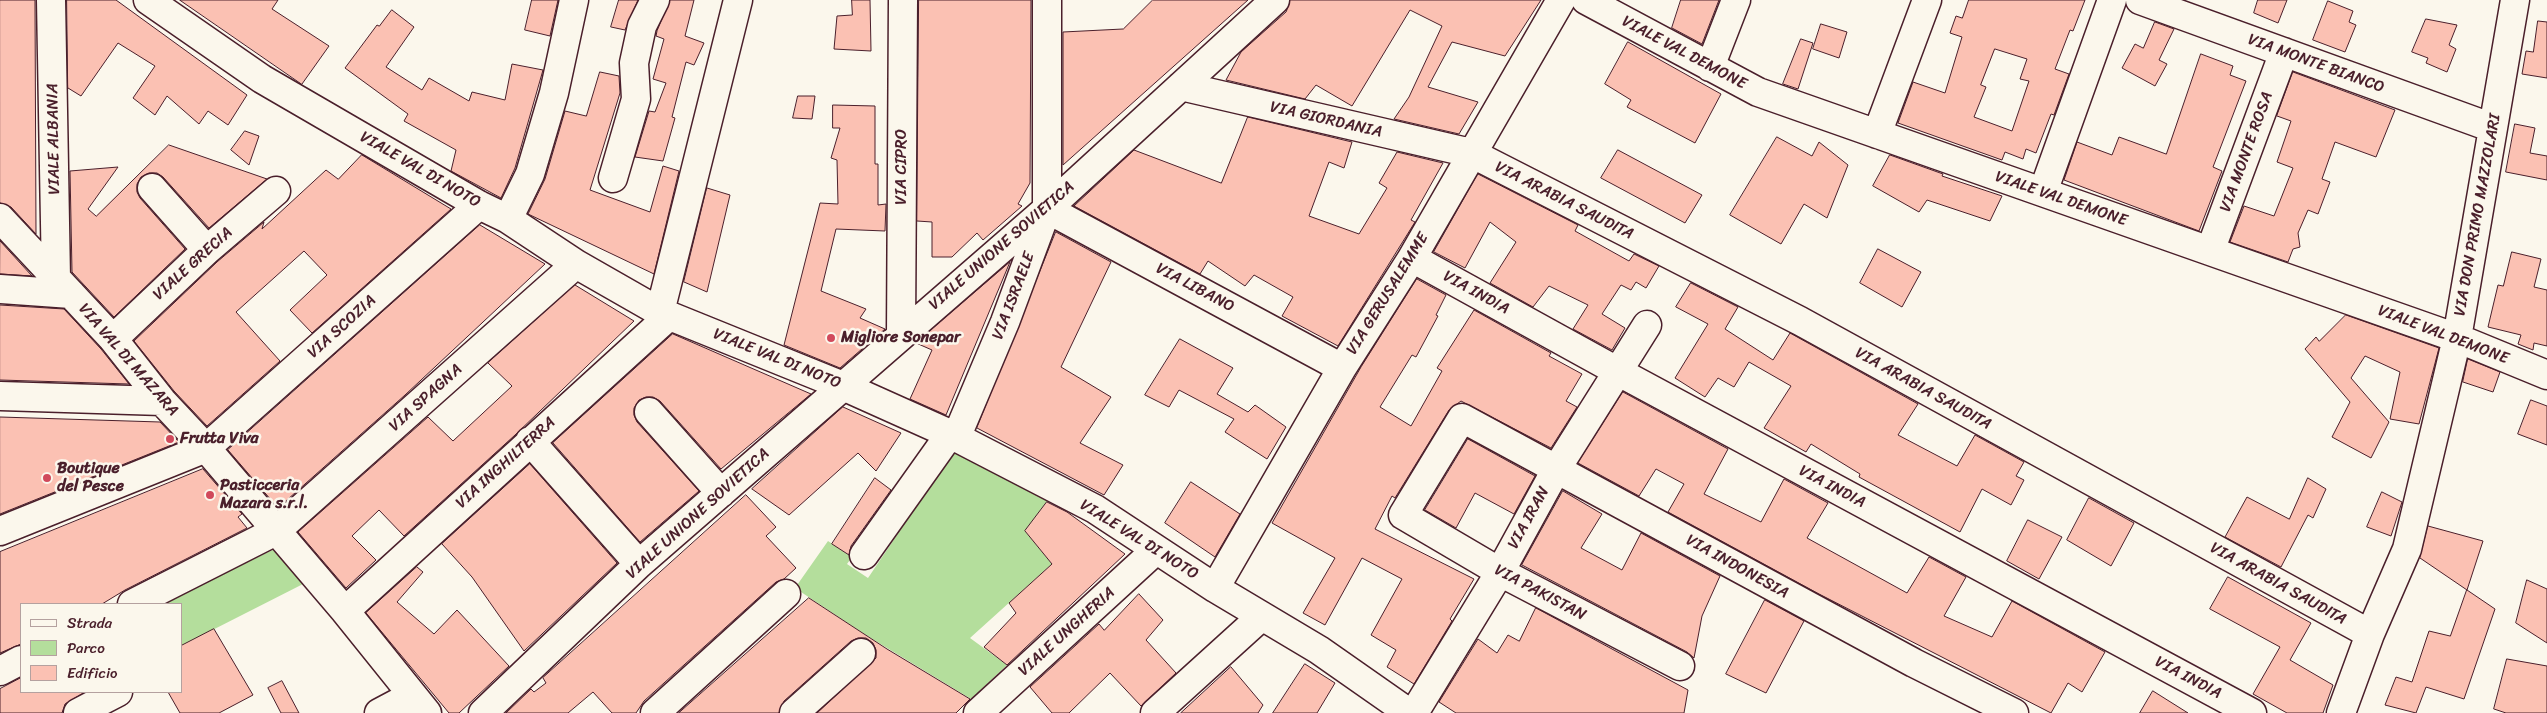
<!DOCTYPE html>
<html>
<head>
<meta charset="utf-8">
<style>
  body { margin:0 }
  #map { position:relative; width:2547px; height:713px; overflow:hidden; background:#fbf7ec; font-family:Sriracha,sans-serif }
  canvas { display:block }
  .legend { position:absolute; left:20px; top:603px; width:162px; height:90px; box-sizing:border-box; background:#fbf7ec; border:1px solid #b4a19f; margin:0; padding:6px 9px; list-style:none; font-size:15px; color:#4a1f2b }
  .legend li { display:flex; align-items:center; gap:10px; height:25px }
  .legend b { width:25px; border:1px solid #b4a19f }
</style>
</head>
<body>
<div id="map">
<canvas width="2547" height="713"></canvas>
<ul class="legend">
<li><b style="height:6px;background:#fbf7ec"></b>Strada</li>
<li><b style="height:14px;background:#b4de9c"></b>Parco</li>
<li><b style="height:14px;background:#fbc1b3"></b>Edificio</li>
</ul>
</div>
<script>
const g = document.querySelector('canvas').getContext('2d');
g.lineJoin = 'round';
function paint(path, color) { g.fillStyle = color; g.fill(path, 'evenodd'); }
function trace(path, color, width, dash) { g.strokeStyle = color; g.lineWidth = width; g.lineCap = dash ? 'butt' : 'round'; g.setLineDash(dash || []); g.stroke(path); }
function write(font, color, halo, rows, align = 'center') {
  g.font = font + ' Sriracha,sans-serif'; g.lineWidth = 5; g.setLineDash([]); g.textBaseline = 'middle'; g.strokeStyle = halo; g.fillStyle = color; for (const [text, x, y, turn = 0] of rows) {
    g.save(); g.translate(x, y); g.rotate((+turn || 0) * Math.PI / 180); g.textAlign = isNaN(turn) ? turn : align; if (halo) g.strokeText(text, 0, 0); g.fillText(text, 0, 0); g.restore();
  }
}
const green = new Path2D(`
  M949,447L1049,499L1025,531L1052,564L970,638L1007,665L971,699L864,634L795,588L828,541L852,557L847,564L868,578L897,535L889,528Z
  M277,548L307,582L181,646V604H157Z`);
const building = new Path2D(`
  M0,0H35L36,234L11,207L0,203Z
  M67,0H116L247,95L228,125L208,111L199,124L167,96L155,115L133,98L155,66L118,43L81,96L68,88Z
  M180,0H278L272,9L329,46L302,84Z
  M532,0H558L550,36L525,30Z
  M619,0H638L625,30L611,27Z
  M670,0H694L685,36L704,43L694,65L686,62L672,117L675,118L663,161L635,157L649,111L655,112L666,83L653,79L664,39L656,36L657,31Z
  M852,0H870L871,51L834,49L837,16L852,15Z
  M919,0H1031L1030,183L1018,204L1022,206L983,240L977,233L952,257H932V222L917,221Z
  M1153,0H1248L1063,165V32L1123,29Z
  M1290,0H1541L1505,56L1452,42L1428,87L1478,102L1459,134L1394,119L1409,97L1442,26L1410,10L1352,106L1316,85L1305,99L1226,80L1241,52L1286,12Z
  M1681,0H1719L1702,44L1672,28Z
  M1969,0H2085L2073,31L2070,30L2055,69L2069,74L2054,115L2051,114L2036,153L2026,149L2023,159L2005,152L2002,160L1898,123L1913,82L1945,93L1962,37L1950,33L1956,16L1962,18ZM1995,49L2027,59L2020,79L2029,81L2012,131L1974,117L1986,87L1981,85Z
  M2258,0H2287L2278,23L2254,13Z
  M2328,1L2353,11L2349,22L2356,25L2345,52L2313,40Z
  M392,10L414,27L386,67L422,90L429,78L469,101L472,92L505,100L512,64L543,70L515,168L501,198L451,171L456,150L404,121L408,114L345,68L377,25L379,26Z
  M2426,19L2457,25L2449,45L2456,49L2447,72L2426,63L2428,58L2412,52Z
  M2538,21L2547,22V78L2522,74L2526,51L2533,52Z
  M2155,22L2174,29L2159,60L2167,64L2155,86L2122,68L2135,44L2143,48Z
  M1821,24L1847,32L1839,58L1813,49Z
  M1801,39L1813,43L1798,89L1783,84Z
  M1628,42L1721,94L1695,143L1627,107L1631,100L1605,84Z
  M2201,54L2233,66L2230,75L2246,81L2213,167L2222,171L2199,231L2064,180L2077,142L2112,155L2119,137L2166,154Z
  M600,72L619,76L620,93L590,190L650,212L663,166L679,171L654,274L528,214L545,179L565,111L586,116Z
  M2293,72L2395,110L2376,157L2335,142L2322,179L2330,182L2318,214L2308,210L2298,233L2300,247L2293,249L2288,262L2230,242L2244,206L2274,216L2293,168L2277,162L2291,121L2277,116Z
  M798,96H815L812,119L793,118Z
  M833,105L875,106V164H878V205L886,204L885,231L836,229L821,291L866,309L860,318L885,329L840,368L784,345L820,203L838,204L837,160L831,158L840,128H833Z
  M1248,117L1352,142L1344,168L1329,162L1309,216L1359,234L1387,188L1379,183L1397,152L1443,163L1411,220L1415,222L1338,346L1282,316L1293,297L1254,275L1245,286L1208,261L1200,274L1074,206L1134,150L1221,183Z
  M2515,124L2535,128L2530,153L2547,156V180L2506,172Z
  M245,131L259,136L249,165L231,150Z
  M1777,137L1812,156L1819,142L1848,165L1827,218L1804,204L1781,244L1730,215Z
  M169,145L267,179L209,228L163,177L157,173H149L141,177L137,184V192L140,198L185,249L114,317L72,272L70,171L118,167L88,209L96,216Z
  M1618,150L1702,195L1685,223L1601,178Z
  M362,155L451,209L312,333L290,310L327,275L304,251L236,312L280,361L207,426L174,391L134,341L217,262L264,222L262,229L326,170L338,179Z
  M1890,155L1943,174L1942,176L2002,196L1990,221L1927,200L1919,212L1873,186Z
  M1478,174L1578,225L1575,231L1629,261L1634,254L1659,266L1646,288L1636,282L1631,290L1621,285L1602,314L1625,328L1612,350L1573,329L1588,305L1549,286L1533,307L1490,283L1516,242L1490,222L1465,268L1434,252Z
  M707,188L730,195L707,292L684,282Z
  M480,225L545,264L405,395L278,508L228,450Z
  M1056,232L1111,262L1061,367L1111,397L1080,443L1123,465L1104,495L977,428Z
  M0,241L32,276L0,274Z
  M1878,249L1921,272L1902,307L1860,283Z
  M2512,252L2541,259L2534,287L2547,290V346L2534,343L2533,350L2518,344L2521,335L2488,327L2498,285L2503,286Z
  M1010,262L946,415L910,399L932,350L916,343Z
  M1417,279L1446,295L1436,315L1438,316L1416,357L1412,355L1380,407L1411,426L1442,371L1437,368L1474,310L1551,353L1549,356L1582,374L1566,401L1577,407L1551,448L1461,401L1449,410L1395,498L1392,496L1375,529L1474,579L1450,619L1452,621L1414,684L1387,667L1396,650L1371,635L1402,579L1362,558L1325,625L1303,613L1335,558L1272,523L1361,367Z
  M1691,283L1738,307L1725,329L1773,360L1790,333L1918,404L1898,435L1957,466L1975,435L2024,462L2016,476L2024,480L2011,505L1982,489L1960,532L1859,477L1860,474L1811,444L1806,452L1764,428L1791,386L1749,362L1734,387L1718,378L1705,397L1675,378L1708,324L1676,307Z
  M575,285L634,321L515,435L404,536L379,510L352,536L376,560L346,588L298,532L428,417L453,441L512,386L488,363Z
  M0,305L64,309L101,349L129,384L0,380Z
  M2346,315L2439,348L2419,424L2390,419L2400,372L2365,356L2351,378L2389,422L2371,458L2332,437L2350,402L2305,349L2316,337L2319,341Z
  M673,334L811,394L721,469L660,401L653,397H646L639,400L634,408V415L637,422L699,491L640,542L553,443Z
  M1180,339L1233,368L1217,394L1248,412L1255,405L1286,427L1267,459L1225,432L1234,419L1179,390L1169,407L1145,395Z
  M2468,359L2500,372L2493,392L2463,382Z
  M1623,392L1728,449L1704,494L1761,522L1784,479L1828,503L1807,538L1907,593L1929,557L1966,577L1944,616L1992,637L2012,601L2105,652L2082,692L2068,683L2051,713L1819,594L1668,512L1684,484L1656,469L1639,496L1578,463Z
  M2531,400L2547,406V445L2518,434Z
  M843,407L901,433L876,471L858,453L789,515L752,489Z
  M0,417L160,422L179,442L0,514Z
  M1468,439L1535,476L1514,514L1475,493L1456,528L1425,510Z
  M530,464L617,563L524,651L472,577L442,544Z
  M203,469L242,514L238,517L247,528L125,590L102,604H21V644L0,653V552Z
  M875,478L891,490L851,546L849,555L832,544Z
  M2308,478L2326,489L2313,518L2308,515L2281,567L2225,537L2247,497L2289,519Z
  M1191,482L1240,514L1215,557L1165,523Z
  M1563,491L1602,514L1581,548L1622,570L1641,533L1720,576L1702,616L1694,658L1687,652L1522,565Z
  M2382,492L2402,502L2391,536L2367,527Z
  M746,495L776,527L766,536L796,568L784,579L776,582L644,701L636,713H612L593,692L568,713H506L531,689L534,692L546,683L543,678Z
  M2089,498L2134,523L2111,566L2067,540Z
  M1047,502L1067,512L1125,554L1007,665L984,647L1016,613L1009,603L1052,564L1025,531Z
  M2028,520L2062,537L2039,579L2007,561Z
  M2428,526L2483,541L2467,590L2420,558Z
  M417,567L423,572L397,602L434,634L457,610L509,666L459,713H449L366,613Z
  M2228,577L2311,623L2290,660L2333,685L2323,713H2287L2253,694L2280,647L2210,609Z
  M2527,580L2547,589V643L2516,623Z
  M2467,590L2495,609L2464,699L2426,687L2416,713L2385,705L2396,677L2412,682L2429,631L2450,636Z
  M1139,594L1163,620L1146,640L1176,673L1141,706L1110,673L1069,713H1052L1030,687L1099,624L1104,630Z
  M809,598L887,649L970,699L956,713H817L876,658V650L873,643L866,638H858L851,641L784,701L779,713H679Z
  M1765,600L1804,621L1766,693L1726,674Z
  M1536,608L1688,690L1684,713H1456L1439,702L1478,639L1497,653L1508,635L1519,641Z
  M214,629L253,695L219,713H180L168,692H181V646Z
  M2507,659L2547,666V713H2506L2494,709Z
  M1305,664L1335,683L1317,713H1273Z
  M1231,667L1263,705L1258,713H1181Z
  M21,678V692H85L65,704L62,713H0V689Z
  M282,681L299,713H281L268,688Z
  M2153,691L2188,713H2140Z`);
const minor = new Path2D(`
  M51,0L56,278
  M148,0L262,79L479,205L508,219L576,264L660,312L843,386L950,434L1095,509L1215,588L1319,650L1409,713
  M1586,0L1758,92L2457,338L2547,375
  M2140,0L2493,128
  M1710,67L1736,0
  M1181,86L1471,153L1800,321L2370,634
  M1877,134L1927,0
  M613,178L636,99L634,63L642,26L655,0
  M152,188L207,250
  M2043,192L2112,0
  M1047,209L1342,368
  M0,218L113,339L162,401L206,448L345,611L427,713
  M508,219L530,174L554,93L574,0
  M2210,251L2284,52
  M1412,258L1617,371L2252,713
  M0,289L71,294
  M660,312L738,0
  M901,335L903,0
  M113,339L207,250L276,191
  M0,396L162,401
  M649,412L721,493
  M956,438L1005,322L1047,209V0
  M530,441L639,564
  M0,531L206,448L479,205
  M864,555L950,434
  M1215,588L1342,368L1412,258L1561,0
  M132,604L276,531L576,264
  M345,611L669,316
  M1680,666L1500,572L1403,515L1462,418L1914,663L2014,713
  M0,671L21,660
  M78,713L118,692
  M379,713L411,696
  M483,713L639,564L1047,209L1275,0
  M655,713L786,594
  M794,713L861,653
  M978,713L1156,550
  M1155,713L1262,616
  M1414,713L1500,572L1557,468L1647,325
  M2341,713L2370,634L2407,549L2457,338L2515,0`);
const markers = [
  [831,338,5,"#d1495b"],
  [170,439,5,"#d1495b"],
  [47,478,5,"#d1495b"],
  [210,495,5,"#d1495b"]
];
const streetNames = [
  ["VIALE VAL DEMONE",1684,53,28],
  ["VIA MONTE BIANCO",2316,64,20],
  ["VIA GIORDANIA",1326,120,13],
  ["VIALE ALBANIA",54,139,-91],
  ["VIA MONTE ROSA",2247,152,-70],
  ["VIA CIPRO",902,167,-90],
  ["VIALE VAL DI NOTO",420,170,30],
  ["VIALE VAL DEMONE",2061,199,19],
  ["VIA ARABIA SAUDITA",1564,201,27],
  ["VIA DON PRIMO MAZZOLARI",2478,215,-80],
  ["VIALE UNIONE SOVIETICA",1002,246,-41],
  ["VIALE GRECIA",193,264,-42],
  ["VIA LIBANO",1195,288,28],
  ["VIA INDIA",1476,293,29],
  ["VIA GERUSALEMME",1388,294,-58],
  ["VIA ISRAELE",1014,296,-69],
  ["VIA SCOZIA",342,327,-42],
  ["VIALE VAL DEMONE",2443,335,21],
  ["VIALE VAL DI NOTO",777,359,22],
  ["VIA VAL DI MAZARA",128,360,49],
  ["VIA ARABIA SAUDITA",1923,389,29],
  ["VIA SPAGNA",426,398,-42],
  ["VIA INGHILTERRA",506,463,-42],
  ["VIA INDIA",1832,487,28],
  ["VIALE UNIONE SOVIETICA",698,514,-42],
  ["VIA IRAN",1529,518,-61],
  ["VIALE VAL DI NOTO",1139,540,32],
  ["VIA INDONESIA",1737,567,29],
  ["VIA ARABIA SAUDITA",2278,584,29],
  ["VIA PAKISTAN",1540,593,28],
  ["VIALE UNGHERIA",1067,632,-42],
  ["VIA INDIA",2188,678,28]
];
const poiNames = [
  ["Migliore Sonepar",841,338],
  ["Frutta Viva",180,439],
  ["Boutique",57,469],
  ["del Pesce",57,487],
  ["Pasticceria",220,486],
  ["Mazara s.r.l.",220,504]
];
paint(green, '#b4de9c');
paint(building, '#fbc1b3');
trace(building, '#4a1f2b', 1);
trace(minor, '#4a1f2b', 31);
trace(minor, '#fbf7ec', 28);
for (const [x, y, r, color] of markers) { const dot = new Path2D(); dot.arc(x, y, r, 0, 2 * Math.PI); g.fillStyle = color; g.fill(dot); trace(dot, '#fbf7ec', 2); }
write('16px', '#4a1f2b', '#fbf7ec', streetNames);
write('bold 16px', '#4a1f2b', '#fbf7ec', poiNames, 'left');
</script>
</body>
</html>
